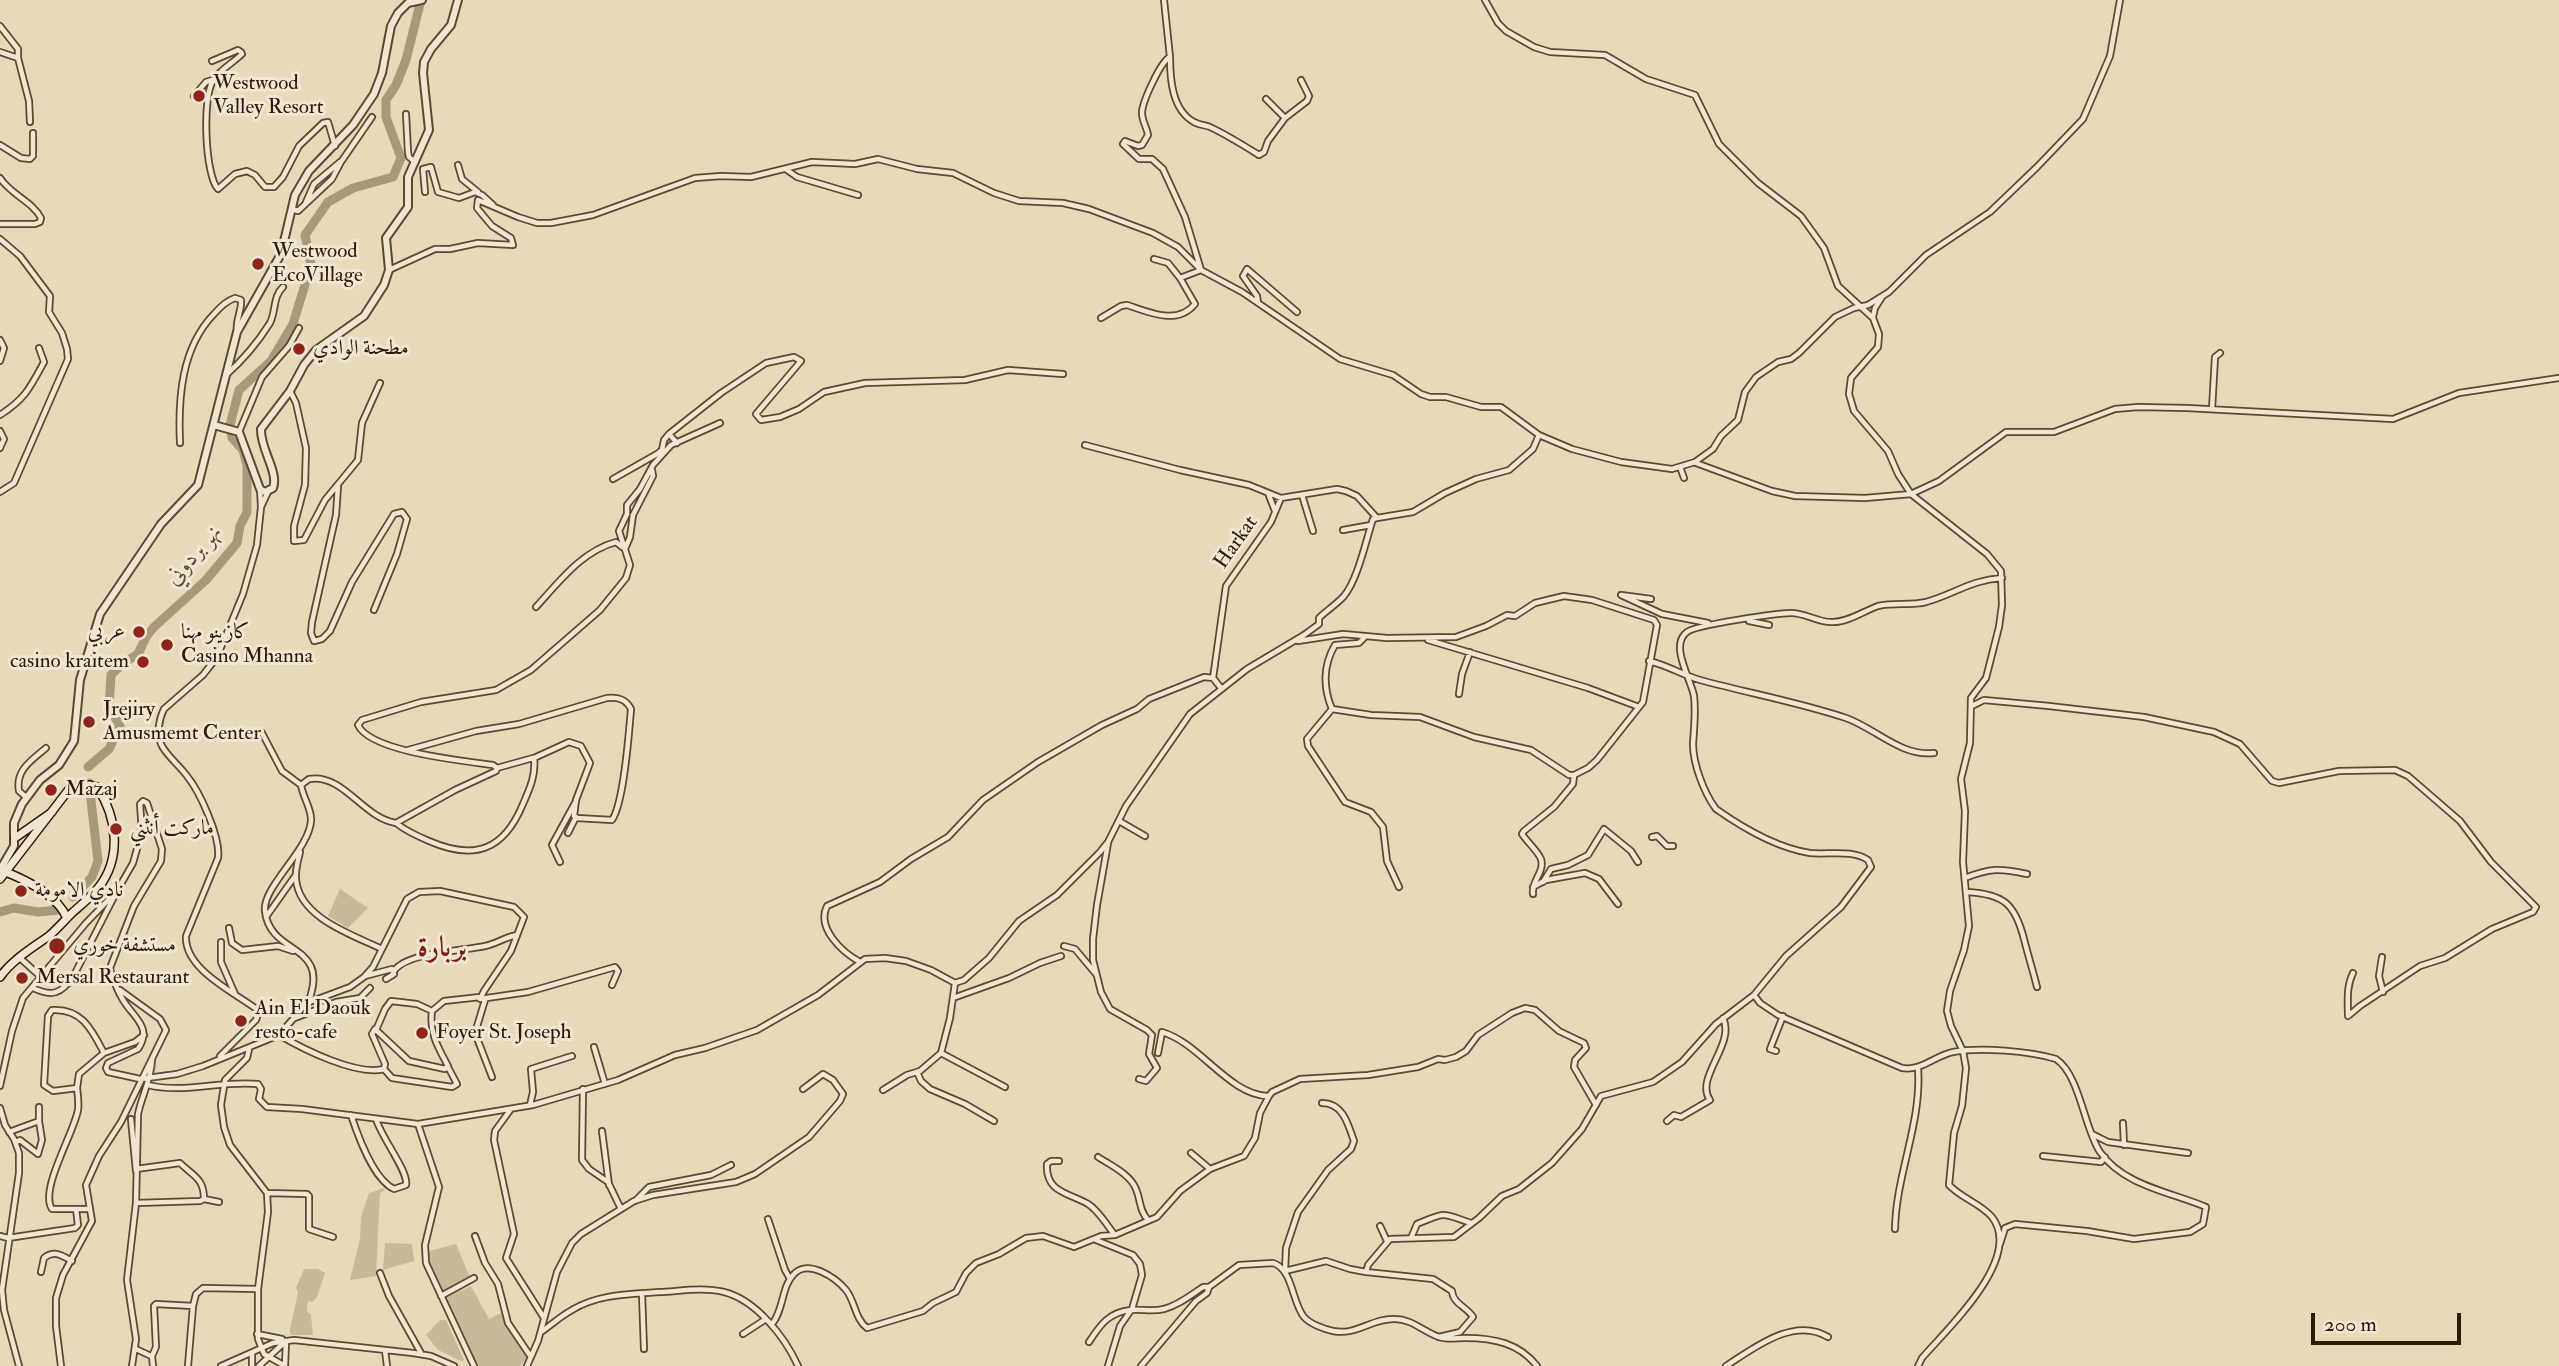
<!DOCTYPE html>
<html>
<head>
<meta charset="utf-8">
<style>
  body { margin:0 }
  #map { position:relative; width:2559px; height:1366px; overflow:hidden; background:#e8d9bb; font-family:"IM FELL Double Pica",serif }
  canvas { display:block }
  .scale { position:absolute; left:2311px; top:1313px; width:150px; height:32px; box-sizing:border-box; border:4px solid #2b1b02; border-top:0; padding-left:9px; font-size:21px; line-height:24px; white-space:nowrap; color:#2b1b02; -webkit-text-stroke:5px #f0e6d3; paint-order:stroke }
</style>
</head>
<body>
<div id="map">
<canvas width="2559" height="1366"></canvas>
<div class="scale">200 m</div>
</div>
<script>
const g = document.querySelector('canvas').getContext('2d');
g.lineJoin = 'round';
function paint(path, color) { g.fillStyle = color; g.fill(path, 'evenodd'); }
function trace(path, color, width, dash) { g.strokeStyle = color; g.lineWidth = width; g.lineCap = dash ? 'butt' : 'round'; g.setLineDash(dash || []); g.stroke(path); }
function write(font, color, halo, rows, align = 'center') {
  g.font = font + ' "IM FELL Double Pica",Amiri,serif'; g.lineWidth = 6; g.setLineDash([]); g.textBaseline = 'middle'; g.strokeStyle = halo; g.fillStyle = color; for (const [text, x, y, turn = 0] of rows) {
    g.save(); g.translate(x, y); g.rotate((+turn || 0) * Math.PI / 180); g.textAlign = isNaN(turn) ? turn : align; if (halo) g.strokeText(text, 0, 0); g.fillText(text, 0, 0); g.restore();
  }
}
const green = new Path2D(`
  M340,889L368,908L348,928L328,916Z
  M384,1188L385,1190L380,1193L376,1276L350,1280L360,1239L361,1217L369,1193Z
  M385,1243L412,1244L414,1261L383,1270Z
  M456,1244L470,1277L442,1293L428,1260L429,1251Z
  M304,1269H318L325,1273L317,1297L312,1302L308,1301L307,1311L311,1315L313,1335H291L290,1330L298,1292L296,1288Z
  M471,1286L489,1319L501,1313L528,1357L520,1366H478L445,1298Z
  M440,1320H446L464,1360L461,1361L438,1350L426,1335Z`);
const river = new Path2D(`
  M88,767L109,749L120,726L109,707L111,675L121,665L138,654L146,637L154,627L206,580L237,543L240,526L247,512V465L243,450L232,438L230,425L239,390L271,361L293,324L311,265L305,235L328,202L353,188L393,177L401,158L386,117V100L396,85L406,60L421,0
  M73,897L92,877L98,861L89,783
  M0,912L14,908L38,912L59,910`);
const minor = new Path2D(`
  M1485,0L1498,23L1506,31L1534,47L1550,52L1605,55L1646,79L1695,95L1719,144L1758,183L1801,216L1824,248L1838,286L1873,318L1879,334L1878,347L1851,378L1849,394L1854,411L1888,451L1898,474L1911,494L1987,554L2001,571L2002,605L1999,627L1986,678L1971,698L1970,743L1961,779L1965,811L1963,862L1969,926L1964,950L1950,991L1947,1011L1951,1026L1963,1051L1966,1068L1962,1106L1954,1133L1949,1185C1961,1198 1980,1203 1992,1217C2024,1258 1947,1329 1922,1358L1918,1366
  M0,26L18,49V58
  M0,52L18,58L29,101L30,122
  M1170,57C1170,79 1172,110 1194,122C1199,125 1205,125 1210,127C1227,135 1243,145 1259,155L1264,152L1268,141L1285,118L1266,99
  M212,61L238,50L241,52L242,54C233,63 219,70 213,81C202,97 205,176 218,189L235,174L247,171L255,175L265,187H274L283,177L299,146L323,123L328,122L335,146
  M194,96L206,82L212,80
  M406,114L408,152L409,157L415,162
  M1285,118L1307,101L1309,96L1301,80
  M0,145L21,158L30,159L33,156V133
  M458,165L462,179L478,192
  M787,170L797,177L858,195
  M0,178C11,195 32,201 41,218L40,222L35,224H0
  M425,192L423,169L431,167L438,192L459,198L475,192L482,195L493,205
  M306,202L314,184L340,162
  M292,209L298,211L332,179L341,162L372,117
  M0,239L20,256L50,296L49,312L62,333L67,349L68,359L14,483L0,492
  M1154,259L1168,263L1180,278
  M389,270L435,249H450L478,243L513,245L511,238L492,226L477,208L478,200L518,217L537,223H551L593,215L695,178L721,176L751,177L812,162L855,164L878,159L917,169L953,173L994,193L1019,201L1063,203L1089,209L1153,233L1178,247L1201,270L1242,292L1340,359L1393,375L1421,394L1430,397H1446L1481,407H1501L1539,435L1572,449L1621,462L1672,469L1695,462L1713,449L1721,436L1738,420L1745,392L1756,377L1778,362L1791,359L1799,353L1835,317L1854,308L1868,305L1889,292L1926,255L1990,212L2037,167L2083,119L2110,56L2120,0
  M1258,303L1257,296L1243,276L1247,269L1297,312
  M1873,317L1875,308L1882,297
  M1101,318L1121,306L1127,305C1149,312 1177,326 1195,304L1180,278L1201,270L1185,217L1163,169L1152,159H1139L1123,144L1125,141L1138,146L1142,145L1148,135C1147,127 1142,122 1142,113C1142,102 1161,61 1170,57L1164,0
  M0,340L4,348L0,361
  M226,375C243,360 258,342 270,323C276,311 273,296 283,287
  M290,391L296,403L306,448L305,485L294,526V541L304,540L325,500L358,460L362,423L380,383
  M2212,409L2215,357L2220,353
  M0,415C25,399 30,388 44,362L39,348
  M0,431L4,439L0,448
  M239,432L262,377L289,346L299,328
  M180,443C178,399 181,348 214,314C220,307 226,301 235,298L241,300C242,311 235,320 237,332
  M677,443L669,434L721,393L766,363L794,357L801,361L756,414L761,420L780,417L799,409L824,392L865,383L965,380L1008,370L1063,374
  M1696,463L1772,491L1795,496L1865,498L1911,494L1939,481L2006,432H2054L2115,409L2138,407L2187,408L2393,419L2459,393L2559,378
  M1680,467L1684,478
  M613,479L657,454L662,450L664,440L669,434
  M338,486L336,515L312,622L311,633L314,641L322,639L330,631L352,582L394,514L402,512L407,519L397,554L374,610
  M260,489L261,507L268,492
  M1268,493L1275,511
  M1302,495L1313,531
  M1377,518L1413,512L1445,493L1476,479L1509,470L1533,449L1539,435
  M1343,530L1371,525
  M625,549L630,537L633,515L653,476L652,470
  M1651,599L1621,595L1662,614L1708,623
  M536,607C559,582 582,551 616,542L622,547
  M1749,621L1769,625
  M1365,637L1359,643L1335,645C1323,665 1323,688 1332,709L1371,715L1420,717L1474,737L1531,750L1569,775H1574
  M1428,640L1588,688L1639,707
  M1298,641L1343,634L1387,638L1456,637L1486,626L1507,615L1515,616L1535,603L1564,596L1592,600L1654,620L1657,625L1643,702L1597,760L1588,768L1574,775L1573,784L1554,807L1524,831L1522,834C1528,843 1537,850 1541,859C1545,872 1531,881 1533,894
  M1649,661C1667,665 1682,675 1700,680C1748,693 1798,702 1846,718C1875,728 1901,757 1934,753
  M1221,688L1213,678L1226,586L1271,522L1281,498
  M1459,694L1462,674L1470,652
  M1972,706L1984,700L2049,706L2144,717L2214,732L2240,744L2272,781L2279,783L2339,771L2395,770L2408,776L2460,821L2491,862L2536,907L2533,912L2492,929L2445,958L2420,966L2360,1006L2348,1016C2348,1002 2346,987 2353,973
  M1332,709L1307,739L1308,746L1345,802L1371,812L1383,827L1387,861L1399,887
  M262,733L282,771L301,785
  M497,768L533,758
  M27,798L19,791C15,770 32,760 46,748
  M1119,821L1145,836
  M396,823C406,831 417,836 429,841C475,861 504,850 523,804C530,788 536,775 534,758L569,742L581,746L590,763L576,800L574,816L577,818L612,820C624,803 629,732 631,709C626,699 618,697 607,698L519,724L476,731L408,750
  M568,833L576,817
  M1652,837L1657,836L1667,846H1673
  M1108,843L1097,905L1093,939V960L1101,992L1110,1009L1147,1030L1152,1035L1149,1054L1157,1068L1146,1081L1139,1079
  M300,852C298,861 295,870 296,879C299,918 353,935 382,949
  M560,862L552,845L576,801
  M1965,878C1990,868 2000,868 2027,874
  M1543,882L1551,869L1568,865L1588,855L1604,829L1631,851L1638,862
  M1533,887L1546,880L1585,873L1599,879L1618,904
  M1967,892C2004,894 2015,904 2024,939C2028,955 2033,971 2037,987
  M266,917L295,876
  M229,928L232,943L242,950L278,946L293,951
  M221,942V962L235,994
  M1064,946L1075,949L1096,974
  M2382,957L2379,976L2383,992
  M20,958L41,977
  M860,962C842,952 816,928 827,906L880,882L911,859L948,837L983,800L1038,762L1102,725L1137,709L1149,699L1204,677L1213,678
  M394,971C407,952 463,951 485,946C496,944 505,937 517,935
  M365,976L392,969L394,974L386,979
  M955,983L964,980L989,958L1019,921L1057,895L1100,852L1108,842L1126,806L1190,714L1247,669L1304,635L1319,624V618C1327,610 1337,604 1344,596C1358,579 1366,540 1373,519L1377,518L1357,496L1346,491L1337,489L1281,498L1249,485L1180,470L1085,445
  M33,988C52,997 61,994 73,977L115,895
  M1754,995L1760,1003L1778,1015L1902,1068C1922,1071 1934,1056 1953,1052C1980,1047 2030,1051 2056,1059C2080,1075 2084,1128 2100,1152C2124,1186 2171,1192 2206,1207L2203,1224L2190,1232L2134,1239L2087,1231L2015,1224L2005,1228L2000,1244
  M953,998L1009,978L1040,963L1061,956
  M485,1000L475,1033L492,1077
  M308,1003C332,942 270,957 265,911C262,887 309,850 311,821C312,809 303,798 301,785L309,779C343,773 363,818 396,823L455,790L496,771L497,768L493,765C465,761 370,752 358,725L362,720L421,702L496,690L531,670L600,610L626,578L630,565L619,531L627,514V505L640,489L653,465L671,445L720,423
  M295,1018L336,1002L360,998L370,988
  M376,1030L385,1009L391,1001L417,1004L432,1011
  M279,1035C303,1049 356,1076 384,1069L385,1064L372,1034L375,1029L409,1061L445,1069L448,1066C438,1047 429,1033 432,1011L444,1001L480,997
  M594,1047L605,1084
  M249,1049L247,1058L225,1080L221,1105L224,1127L230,1145L267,1193L268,1212L258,1289V1339L264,1354L285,1366
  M1776,1051L1770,1049L1783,1016
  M104,1053C92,1030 82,1008 52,1010L48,1016L44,1085L53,1091L77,1088L79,1074L104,1053L135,1042L144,1035
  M941,1053L1005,1087
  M1158,1053L1162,1032C1200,1043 1229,1095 1268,1096
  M220,1056L256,1020L259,1011C236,993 184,970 186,936L218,858C221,838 200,792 187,776C180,766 168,757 162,746C156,735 159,719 164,709L203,675L217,657L243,594L257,545L261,507
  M384,1069L392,1078L452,1087L457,1084L448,1067
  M917,1072L921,1081L930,1089L965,1104L994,1121
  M148,1085C183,1094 222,1080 258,1084L261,1089L259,1099L267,1107L302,1109L418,1124L533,1105L618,1080L675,1055L705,1048L757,1030L818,995L865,959L885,958L906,961L931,970L955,983
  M0,1086L12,1031L23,998L86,923L117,891L133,863L142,831L140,804L143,801L147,803L162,849L161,861L134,906L110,968C111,976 118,992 123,1000C133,1017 153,1027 138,1049L108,1063L106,1068L108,1072L140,1079L177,1074L203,1066L279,1035L307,1003L350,987L364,977L373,967L407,899L419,892L440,891L514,907L524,917L511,951L484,991L480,999L528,992L615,967L618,971L612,985
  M77,1088C78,1096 79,1103 78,1110C74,1133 39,1190 52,1209H90
  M583,1089L582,1160L589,1169L608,1182L621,1209
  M883,1090L907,1075L920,1071L941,1053L950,1018L955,983
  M1322,1103C1343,1103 1348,1124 1354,1141L1351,1149L1328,1170L1298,1212L1286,1248L1285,1271L1326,1261L1350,1269L1366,1272L1368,1265L1390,1239L1454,1237L1479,1218L1502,1196L1519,1189L1552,1163L1582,1129L1601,1096L1653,1082L1682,1062L1716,1024L1754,995L1786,956L1841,907L1871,867L1868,860C1852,849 1828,855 1810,853C1777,848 1743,828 1716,809C1704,793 1693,764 1693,744C1694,728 1696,712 1694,696C1691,679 1669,645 1687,632C1695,625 1778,613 1791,613C1806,613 1819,623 1833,622C1848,622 1864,611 1878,606C1894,602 1910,606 1926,602C1955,594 1970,580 2002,578
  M530,1105L533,1092L531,1069L572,1056
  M39,1107V1121
  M0,1108L5,1125L14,1139L19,1153V1173L2,1290L4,1310L19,1366
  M511,1109L495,1131L494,1140L514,1234L506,1258L544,1318
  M351,1115C358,1136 373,1179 394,1189L406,1185C409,1172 381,1137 376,1119
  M131,1119L136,1171
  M1667,1121L1674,1115L1681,1117L1710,1100C1694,1078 1736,1044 1723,1018
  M2123,1123L2124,1145
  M418,1124L439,1187L425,1245L426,1263L474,1366
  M602,1131L609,1185
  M9,1132L39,1121L42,1140L38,1154L20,1140L16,1142
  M2092,1134L2108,1142L2188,1153
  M1191,1153L1210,1169
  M2043,1156L2101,1162L2105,1157
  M1098,1157C1110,1165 1130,1174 1136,1189C1141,1201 1139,1210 1148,1220
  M1059,1161H1051L1047,1164C1045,1193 1070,1193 1088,1204C1098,1210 1107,1225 1114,1234
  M136,1169L180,1163C193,1176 204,1178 204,1199L200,1201L136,1203
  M267,1193L307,1194L309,1196V1229L333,1237
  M204,1199L219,1202
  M635,1201L649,1187L711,1175L731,1165
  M768,1219L785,1270L790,1279
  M1380,1226L1387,1241
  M1895,1229C1896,1174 1922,1123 1918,1068
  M0,1236L8,1238L75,1228L78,1225L76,1209
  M475,1236L485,1263L498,1284L508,1323L531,1357
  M1411,1238L1417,1224C1448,1211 1441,1213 1471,1223
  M1096,1240L1133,1255L1140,1264L1142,1275L1132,1309L1120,1326L1108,1366
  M41,1272L44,1258C54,1250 61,1255 72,1261
  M1366,1272L1433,1279L1452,1291C1453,1304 1467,1307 1473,1317L1460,1332L1439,1337
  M380,1273L389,1296L421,1353
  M642,1294L644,1349
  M441,1296L474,1278
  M772,1324C784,1310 781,1287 794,1274C808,1259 835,1277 846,1290C855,1301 855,1319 867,1328L923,1311L933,1303L956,1292L966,1273L976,1263L999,1254L1026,1238L1043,1236L1074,1247L1101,1236L1115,1235L1157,1217L1180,1191L1210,1169L1244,1156L1255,1138L1260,1113L1269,1096L1272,1092L1300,1079L1368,1075L1418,1067L1438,1059L1445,1060L1456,1057L1466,1051L1478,1035L1512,1013L1525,1008L1535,1010L1559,1031L1584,1043L1586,1048L1575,1060L1574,1067L1596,1105
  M541,1332C551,1325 561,1316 572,1310C598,1294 630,1294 660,1292C681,1291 703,1287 724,1292C756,1300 785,1337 798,1366
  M257,1334L282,1339
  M743,1334L766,1319
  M1089,1342C1100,1325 1109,1312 1131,1310C1143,1309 1152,1312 1164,1309C1179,1305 1191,1295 1203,1287H1209L1239,1265L1273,1263C1293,1269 1292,1303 1304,1317C1310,1324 1324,1329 1333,1331C1356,1336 1372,1318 1395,1319C1412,1319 1424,1332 1439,1337C1448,1340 1456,1338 1465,1338C1494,1338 1519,1343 1537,1366
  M136,1349L151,1356
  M385,1350L387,1366
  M252,1353V1366
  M61,1366L56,1326V1298L63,1275L92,1221L86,1185L99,1156L121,1122L166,1030L160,1019L120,990
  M132,1366L136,1339L127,1280L136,1203L138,1114C142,1095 151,1080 152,1060
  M153,1366L152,1356L156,1347L154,1306L156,1304L193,1306L196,1294L203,1288L258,1289
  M188,1366L193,1306
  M221,1366L273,1343L294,1340L413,1353L431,1356L454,1366
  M259,1366L286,1341
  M285,1366L286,1341
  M527,1366L538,1341L557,1272L572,1243L581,1234L634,1201L653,1195L736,1182L755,1174L809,1137L840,1101L843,1094L833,1080L823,1074L803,1089
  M1141,1366L1196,1301L1207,1293L1209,1287
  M1726,1366C1754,1348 1794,1316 1828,1337`);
const tertiary = new Path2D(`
  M214,425L239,432L260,489L265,492L273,488C279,472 260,449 261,429L290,391L304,365L316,350L364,316L384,285L389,270L386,238L408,207V177L429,130L423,73L424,62L431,49L451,25L458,0
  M0,870L14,846V823L22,804L40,780L59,765L74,741L80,680L100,614L161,524L198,485L237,332L281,254L295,195L309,171L353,125L374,94L382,73L391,26L398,13L408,3L422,0`);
const secondary = new Path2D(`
  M15,838L52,812
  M6,872C28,881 57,895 67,918
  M0,879L70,788L90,785L97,787C117,817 122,857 99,887C91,897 81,905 72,913C64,921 57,929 49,936C32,948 12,960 0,977`);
const markers = [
  [199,96,7,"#8f2418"],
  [258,264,7,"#8f2418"],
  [299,349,7,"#8f2418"],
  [139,632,7,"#8f2418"],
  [167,645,7,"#8f2418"],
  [143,662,7,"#8f2418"],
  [89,722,7,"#8f2418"],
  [51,790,7,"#8f2418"],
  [116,829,7,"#8f2418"],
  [21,891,7,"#8f2418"],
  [57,946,9,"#8f2418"],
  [22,978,7,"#8f2418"],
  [241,1021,7,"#8f2418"],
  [422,1033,7,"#8f2418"]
];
const poiNames = [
  ["Westwood",213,84],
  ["Valley Resort",213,108],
  ["Westwood",272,252],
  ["EcoVillage",272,276],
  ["مطحنة الوادي",313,349],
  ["عربي",125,632,"right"],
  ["كازينو مهنا",181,633],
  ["Casino Mhanna",181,657],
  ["casino kraitem",129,662,"right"],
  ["Jrejiry",103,710],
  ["Amusmemt Center",103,734],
  ["Mazaj",65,790],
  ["ماركت أنثني",130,829],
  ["نادي الامومة",35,891],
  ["مستشفة خوري",73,946],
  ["Mersal Restaurant",36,978],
  ["Ain El Daouk",255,1009],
  ["resto-cafe",255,1033],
  ["Foyer St. Joseph",436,1033]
];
const streetNames = [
  ["Harkat",1237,543,-55]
];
const waterNames = [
  ["نهر بردوني",195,556,-49]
];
const districtNames = [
  ["بربارة",442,950]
];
paint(green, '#c8b99c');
trace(river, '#a8987c', 9);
trace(minor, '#5a4a30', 8);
trace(tertiary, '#5a4a30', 10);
trace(secondary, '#2b1b02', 10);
trace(minor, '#f0e6d3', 4.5);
trace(tertiary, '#f0e6d3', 6);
trace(secondary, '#f0e6d3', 7);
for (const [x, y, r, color] of markers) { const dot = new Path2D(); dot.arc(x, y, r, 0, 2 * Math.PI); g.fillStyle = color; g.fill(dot); trace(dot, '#f0e6d3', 2.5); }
write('21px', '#2b1b02', '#f0e6d3', poiNames, 'left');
write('21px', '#2b1b02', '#f0e6d3', streetNames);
write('italic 23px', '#5d4d33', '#f0e6d3', waterNames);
write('bold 28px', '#7a1f14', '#f0e6d3', districtNames);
</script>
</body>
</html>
